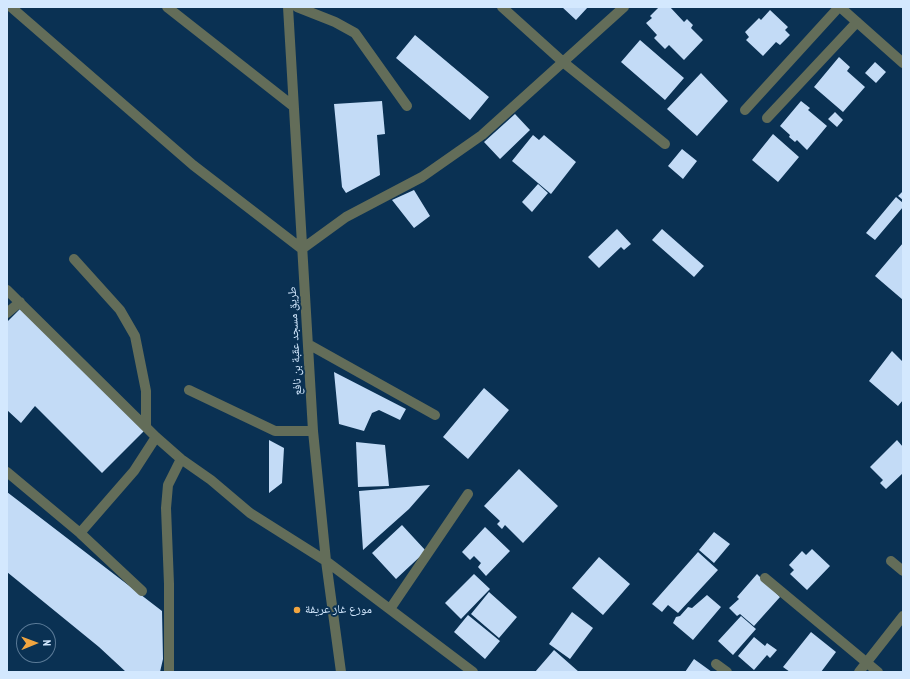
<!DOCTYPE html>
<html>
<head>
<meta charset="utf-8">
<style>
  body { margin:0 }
  #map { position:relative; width:910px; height:679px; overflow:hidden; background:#0a3153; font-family:"PT Sans Narrow",sans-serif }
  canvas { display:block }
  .frame { position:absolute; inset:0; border:8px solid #d3e8fe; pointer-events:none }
  .north { position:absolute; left:16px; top:623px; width:40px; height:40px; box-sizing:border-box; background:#0a3153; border:1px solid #5a7a97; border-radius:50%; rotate:89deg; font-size:11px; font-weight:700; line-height:16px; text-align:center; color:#d3e8fe }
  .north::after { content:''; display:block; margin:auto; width:14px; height:18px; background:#f1a540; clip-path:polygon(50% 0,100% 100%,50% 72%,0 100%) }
</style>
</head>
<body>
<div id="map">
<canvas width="910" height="679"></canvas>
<div class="frame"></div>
<div class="north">N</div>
</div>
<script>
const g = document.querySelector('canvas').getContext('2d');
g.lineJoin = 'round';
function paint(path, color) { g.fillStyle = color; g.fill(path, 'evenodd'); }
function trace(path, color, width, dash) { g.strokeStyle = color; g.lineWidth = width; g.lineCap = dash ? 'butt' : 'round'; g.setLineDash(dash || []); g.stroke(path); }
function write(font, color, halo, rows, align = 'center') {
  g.font = font + ' "PT Sans Narrow","Noto Naskh Arabic",sans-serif'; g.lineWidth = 4; g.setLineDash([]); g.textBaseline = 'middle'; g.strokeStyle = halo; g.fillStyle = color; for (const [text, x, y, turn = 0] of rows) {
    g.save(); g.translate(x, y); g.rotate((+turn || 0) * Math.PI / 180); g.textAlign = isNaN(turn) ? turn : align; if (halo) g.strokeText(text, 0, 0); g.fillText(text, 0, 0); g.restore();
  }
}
const building = new Path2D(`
  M562,7H588L576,20Z
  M659,7H670L684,22L687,19L693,25L691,28L703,40L684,60L669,45L665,49L654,38L657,35L646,23L652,18L650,16Z
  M770,10L788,27L785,30L790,35L780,45L776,42L763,56L746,40L749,37L745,32L759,18L761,20Z
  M415,35L489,97L470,120L396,58Z
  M640,40L684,78L665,100L621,62Z
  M839,57L850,67L847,71L865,87L843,112L814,87Z
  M875,62L886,72L876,83L865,73Z
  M701,73L728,101L697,136L667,109Z
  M382,101L385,134L377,135L380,175L346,193L342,187L334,104Z
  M801,101L810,108L808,110L827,126L807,150L797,140L795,142L789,137L790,135L780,126Z
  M835,112L843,120L837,127L828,119Z
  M515,114L530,130L500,159L484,142Z
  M773,134L799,157L778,182L752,160Z
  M533,135L539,140L544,135L576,162L551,194L512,161Z
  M682,149L697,161L683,179L668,166Z
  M538,184L548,193L532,212L522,202Z
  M414,190L430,216L414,228L392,200Z
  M903,191V200L898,196Z
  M896,197L903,203V207L875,240L866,233Z
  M617,229L631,244L624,250L621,247L599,268L588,257Z
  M662,229L704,266L694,277L652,240Z
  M903,243V300L875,276Z
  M23,306L145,430L102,473L35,406L21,423L7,410V322Z
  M892,351L903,362V400L898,406L869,381Z
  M334,372L406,409L400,420L379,410L372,413L364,431L339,424Z
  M484,388L509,410L468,459L443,437Z
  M269,440L284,448L282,483L269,493Z
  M897,440L903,447V473L886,489L880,483L883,480L870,467Z
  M356,442L385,445L389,486L358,487Z
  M519,469L558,506L523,543L505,525L502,529L497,524L500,521L484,506Z
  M430,485L409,509L363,550L359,491Z
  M7,492L162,611L163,659L160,672H126L99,647L7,572Z
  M402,525L426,551L396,579L372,553Z
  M485,527L510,551L486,576L478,567L481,563L474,556L470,560L462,552Z
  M714,532L730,544L714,563L699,550Z
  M812,549L830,566L807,590L790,574L794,570L789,565L802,551L806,555Z
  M698,552L718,570L678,613L668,605L662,612L652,604Z
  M599,557L630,584L603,615L572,588Z
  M474,574L490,589L461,619L445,603Z
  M757,574L780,597L754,626L740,614L737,616L729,608L739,599L737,597Z
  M489,592L517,617L499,638L471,614Z
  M707,595L721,607L693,640L673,623L676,617L680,616L688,607L692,608Z
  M572,612L593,628L570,659L549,644Z
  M468,615L500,641L485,659L454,632Z
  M741,616L756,629L733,655L718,641Z
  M811,632L836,652L821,672H790L783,667Z
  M754,637L765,646L767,643L777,650L770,658L767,655L754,670L738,656Z
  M554,650L579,672H535Z
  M694,659L712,672H685Z`);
const minor = new Path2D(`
  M11,7L193,165L302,249L346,217L422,177L482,135L624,7
  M167,7L293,106
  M288,7L313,431L326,561L341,672
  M297,7L335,22L355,33L407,106
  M502,7L563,62L665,144
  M840,7L903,63
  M745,110L839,7
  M767,118L857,22
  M74,259L120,310L135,336L146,391V427
  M7,290L156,437L181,459L211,480L250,513L326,561L473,672
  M7,313L20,302
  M308,344L435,415
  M189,390L275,431H313
  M7,472L80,533L142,591
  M80,533L134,471L156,437
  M891,561L903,571
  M765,578L878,672
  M390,609L468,494
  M716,664L727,672
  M169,672V584L166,508L168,485L181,459
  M859,672L903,616`);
const markers = [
  [297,610,4,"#f1a540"]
];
const streetNames = [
  ["طريق مسجد عقبة بن نافع",295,341,-93]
];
const poiNames = [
  ["موزع غاز عريفة",305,610]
];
paint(building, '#c3dbf6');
trace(minor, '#636d59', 10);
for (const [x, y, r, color] of markers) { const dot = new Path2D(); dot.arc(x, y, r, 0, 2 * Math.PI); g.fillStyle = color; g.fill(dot); trace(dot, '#0a3153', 1.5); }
write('12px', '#d3e8fe', '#0a3153', streetNames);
write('12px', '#d3e8fe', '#0a3153', poiNames, 'left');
</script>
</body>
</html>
